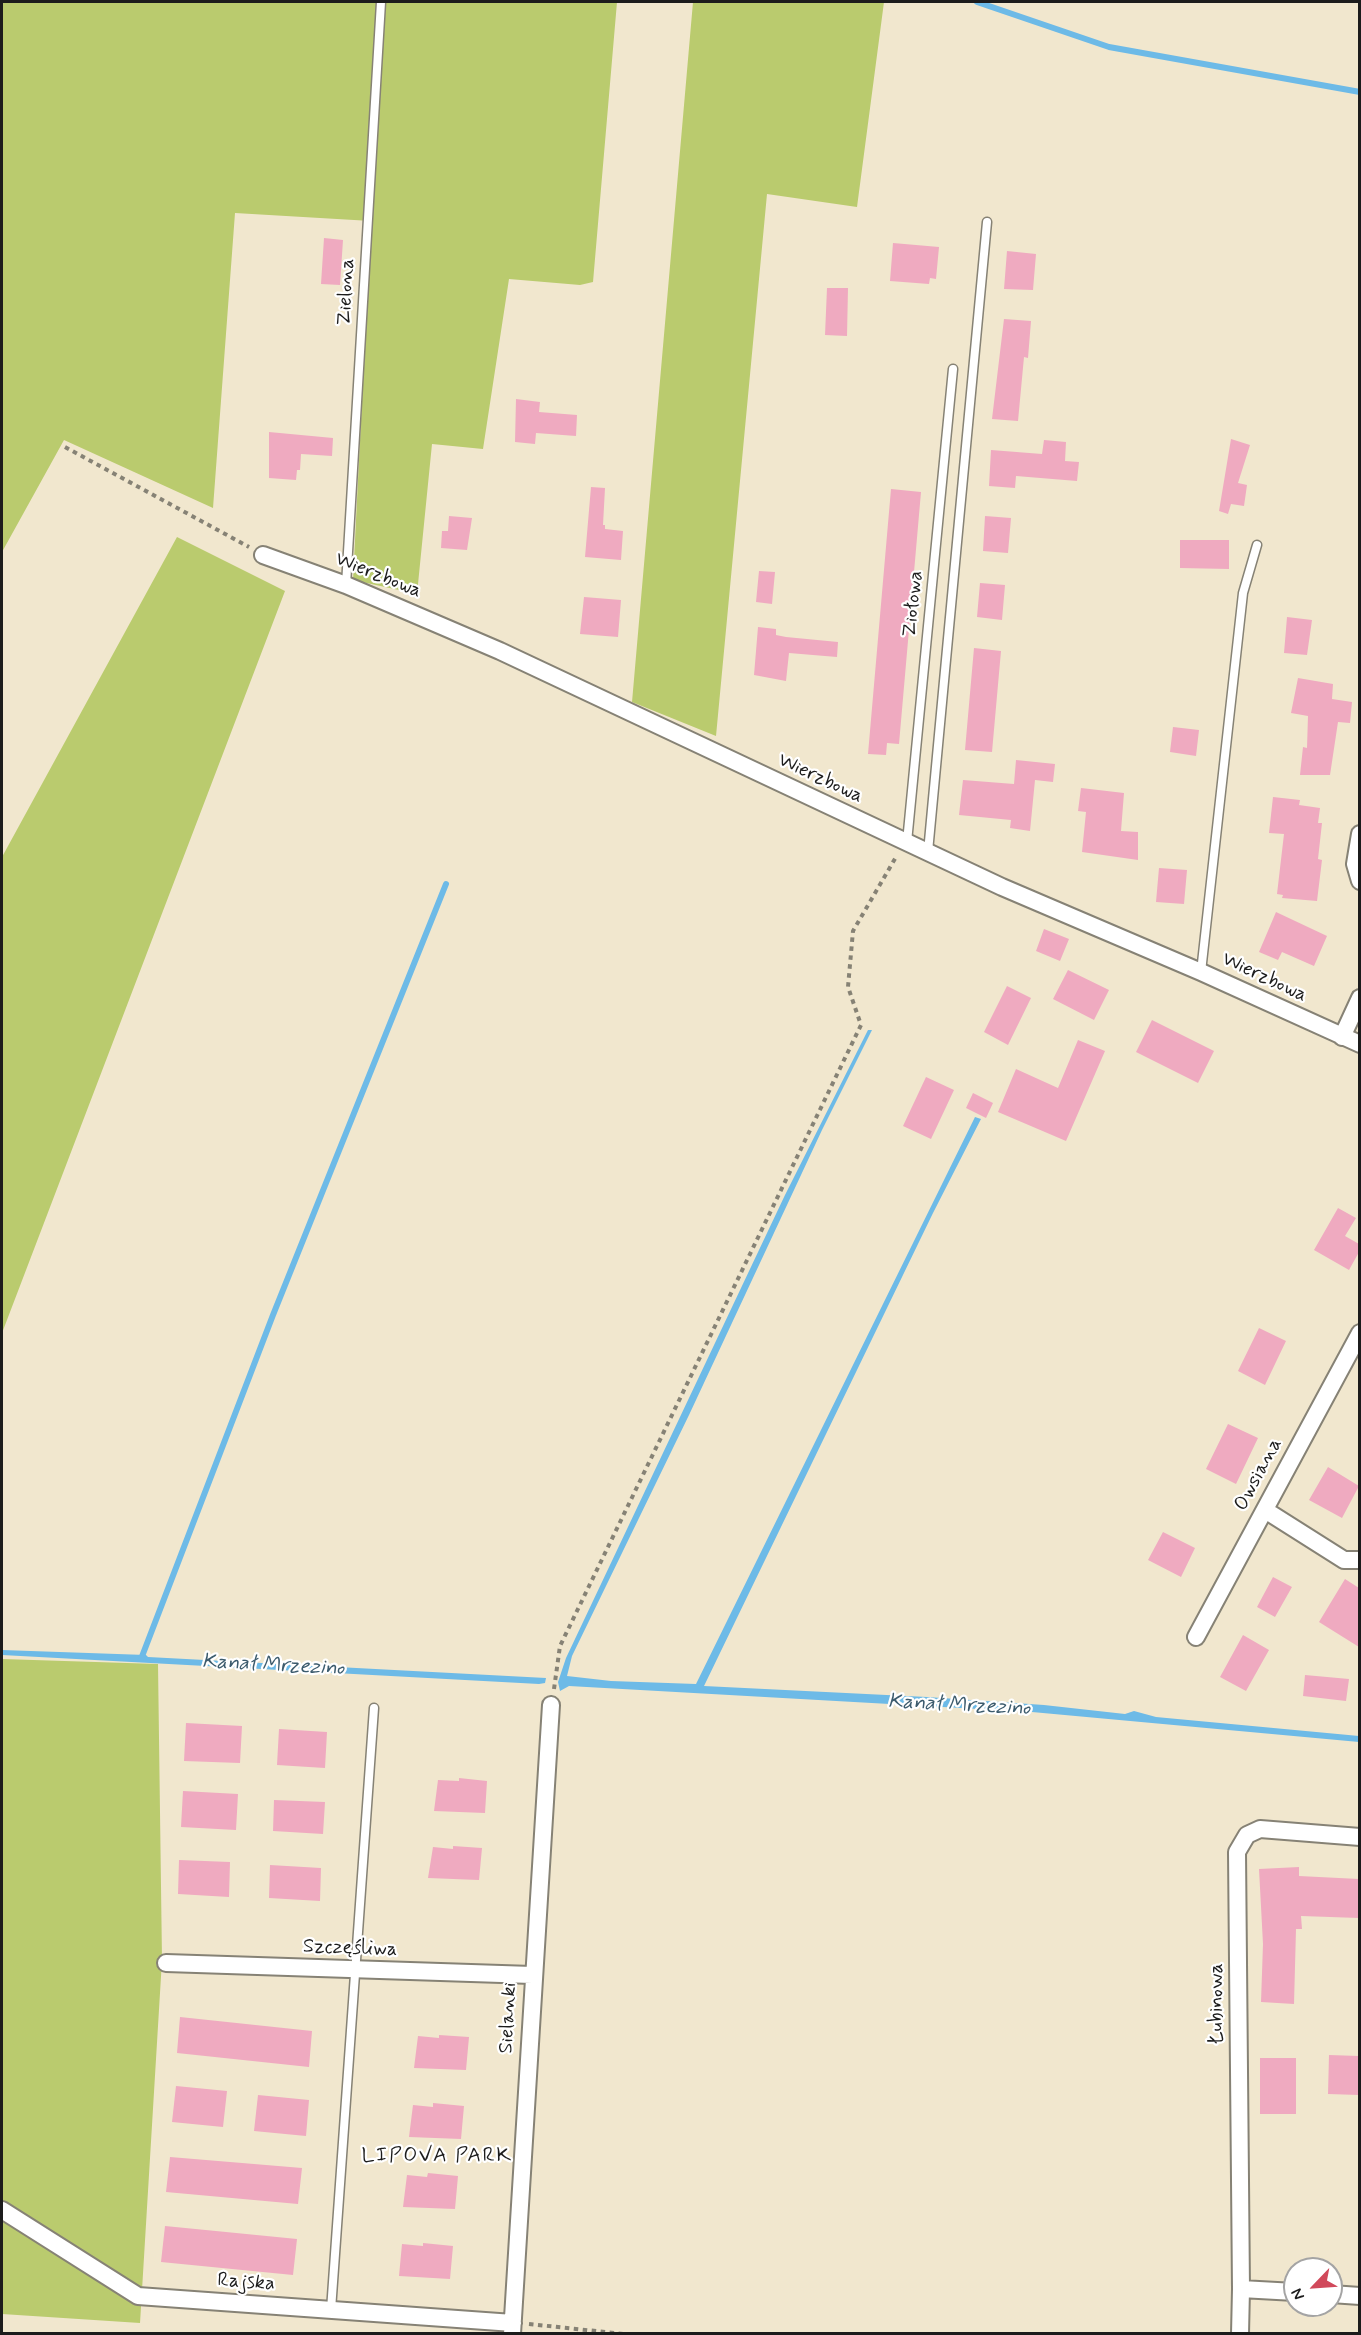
<!DOCTYPE html>
<html>
<head>
<meta charset="utf-8">
<style>
  body { margin:0 }
  #map { position:relative; width:1361px; height:2335px; overflow:hidden; background:#f1e7ce; font-family:Mynerve,sans-serif }
  canvas { display:block }
  .frame { position:absolute; inset:0; border:3px solid #1c1c1c; pointer-events:none }
  .north { position:absolute; left:1283px; top:2257px; width:60px; height:60px; box-sizing:border-box; background:#fff; border:2px solid #a4a4a4; border-radius:50%; rotate:245deg; font-size:16px; font-weight:700; line-height:24px; text-align:center; color:#1c1c1c }
  .north::after { content:''; display:block; margin:auto; width:21px; height:27px; background:#d1495b; clip-path:polygon(50% 0,100% 100%,50% 72%,0 100%) }
</style>
</head>
<body>
<div id="map">
<canvas width="1361" height="2335"></canvas>
<div class="frame"></div>
<div class="north">N</div>
</div>
<script>
const g = document.querySelector('canvas').getContext('2d');
g.lineJoin = 'round';
function paint(path, color) { g.fillStyle = color; g.fill(path, 'evenodd'); }
function trace(path, color, width, dash) { g.strokeStyle = color; g.lineWidth = width; g.lineCap = dash ? 'butt' : 'round'; g.setLineDash(dash || []); g.stroke(path); }
function write(font, color, halo, rows, align = 'center') {
  g.font = font + ' Mynerve,sans-serif'; g.lineWidth = 4.5; g.setLineDash([]); g.textBaseline = 'middle'; g.strokeStyle = halo; g.fillStyle = color; for (const [text, x, y, turn = 0] of rows) {
    g.save(); g.translate(x, y); g.rotate((+turn || 0) * Math.PI / 180); g.textAlign = isNaN(turn) ? turn : align; if (halo) g.strokeText(text, 0, 0); g.fillText(text, 0, 0); g.restore();
  }
}
const green = new Path2D(`
  M2,2H617L593,282L580,285L509,279L483,449L432,444L417,594L353,580L371,221L235,213L213,508L64,440L2,552Z
  M693,2H884L857,207L767,194L716,736L632,702Z
  M177,537L285,591L2,1333V857Z
  M2,1659L158,1664L162,1960L140,2323L2,2314Z`);
const water = new Path2D(`
  M868,1030H872L822,1130L689,1415L572,1656L567,1676L611,1681L696,1684L975,1117L981,1119L933,1213L704,1686L927,1697L1044,1705L1125,1714L1134,1711L1156,1717L1359,1736V1742L1032,1712L569,1686L560,1691L558,1682L566,1658L785,1195Z
  M2,1650L146,1655L148,1657L546,1678L545,1683L539,1684L2,1655Z`);
const stream = new Path2D(`
  M977,2L1109,47L1360,92
  M141,1659L273,1315L446,884`);
const building = new Path2D(`
  M324,238L343,240L340,285L321,284Z
  M893,243L939,247L936,279L930,278L929,284L890,281Z
  M1007,251L1036,254L1033,290L1004,289Z
  M827,288H848L847,336L825,335Z
  M1004,319L1031,321L1028,358L1024,357L1018,421L992,419Z
  M516,399L540,402L539,412L577,415L576,436L536,433L535,444L515,442Z
  M269,432L333,438L332,456L301,454L300,470H297L296,480L269,478Z
  M1231,439L1250,445L1238,483L1247,485L1244,506L1231,504L1228,514L1219,511Z
  M1044,440L1066,442L1065,461L1079,462L1077,481L1016,476L1015,488L989,486L991,450L1042,454Z
  M591,487L605,488L603,525H605V529L623,531L621,560L585,557Z
  M891,489L921,492L899,744L887,743L886,755L868,754Z
  M449,516L472,518L467,550L441,548L442,531H448Z
  M985,516L1011,518L1008,553L983,551Z
  M1180,540H1229V569L1180,568Z
  M759,571L775,572L772,604L756,602Z
  M980,583L1005,585L1002,620L977,617Z
  M584,597L621,600L618,637L580,634Z
  M1287,617L1312,620L1307,655L1284,653Z
  M758,627L776,629V635L786,637L838,642L837,657L789,653L786,681L754,675Z
  M974,648L1001,651L992,752L965,750Z
  M1298,678L1333,684L1332,699L1352,702L1350,723L1338,722L1330,775H1300L1303,747L1307,748L1308,716L1291,713Z
  M1173,727L1199,730L1196,756L1170,752Z
  M1016,760L1055,764L1053,782L1035,780L1030,831L1010,828L1011,820L959,815L963,780L1014,784Z
  M1081,788L1124,793L1121,831L1138,832V860L1082,852L1086,812L1078,811Z
  M1273,797L1300,800L1299,805L1320,808L1318,823H1322L1318,859L1322,860L1317,901L1282,898L1283,895L1277,894L1284,834L1269,833Z
  M1159,868L1187,870L1184,904L1156,902Z
  M1276,912L1327,936L1314,966L1282,952L1278,960L1259,952Z
  M1044,929L1069,939L1060,961L1036,951Z
  M1068,970L1109,990L1094,1020L1053,999Z
  M1007,986L1031,998L1008,1045L984,1032Z
  M1152,1020L1214,1051L1198,1083L1136,1052Z
  M1078,1040L1105,1051L1066,1141L998,1112L1016,1069L1058,1088Z
  M926,1077L954,1090L931,1139L903,1126Z
  M973,1093L993,1103L986,1118L966,1108Z
  M1338,1208L1356,1218L1345,1236L1359,1244V1252L1349,1270L1314,1250Z
  M1259,1328L1286,1341L1265,1385L1238,1371Z
  M1228,1424L1258,1438L1236,1484L1206,1469Z
  M1328,1467L1359,1486L1342,1518L1309,1500Z
  M1163,1532L1195,1548L1181,1577L1148,1560Z
  M1273,1577L1292,1587L1275,1617L1257,1607Z
  M1345,1579L1359,1588V1647L1319,1622Z
  M1243,1635L1269,1650L1246,1691L1220,1677Z
  M1305,1675L1349,1679L1346,1701L1303,1696Z
  M186,1723L242,1726L240,1763L184,1761Z
  M279,1729L327,1732L325,1768L277,1765Z
  M459,1778L487,1781L485,1813L434,1811L438,1780L459,1781Z
  M183,1791L238,1794L236,1830L181,1827Z
  M274,1800L325,1802L323,1834L273,1831Z
  M453,1846L482,1848L479,1880L428,1878L433,1847L453,1849Z
  M179,1860L230,1862L229,1897L178,1894Z
  M270,1865L321,1868L320,1901L269,1898Z
  M1299,1867V1876L1359,1879V1918L1301,1916L1302,1929H1296L1294,2004L1261,2002L1263,1944L1259,1869Z
  M180,2017L312,2031L309,2067L177,2053Z
  M439,2035L469,2037L466,2070L414,2068L418,2036L439,2038Z
  M1329,2055L1359,2056V2095L1328,2094Z
  M1260,2058H1296V2114H1260Z
  M176,2086L227,2091L223,2127L172,2122Z
  M258,2095L309,2100L306,2136L254,2131Z
  M433,2103L464,2106L461,2139L409,2137L413,2105L433,2107Z
  M170,2157L302,2168L298,2204L166,2192Z
  M428,2173L458,2176L455,2209L403,2207L407,2175L427,2177Z
  M165,2226L297,2239L293,2275L161,2262Z
  M423,2243L453,2246L450,2279L399,2276L402,2244L423,2246Z`);
const path = new Path2D(`
  M65,447L249,547
  M554,1689L560,1646L861,1025L848,987L853,931L896,857
  M529,2324L624,2334`);
const lane = new Path2D(`
  M346,585L381,2
  M907,842L953,369
  M928,852L987,222
  M1201,972L1243,593L1257,545
  M331,2310L374,1708`);
const street = new Path2D(`
  M263,555L346,585L500,651L1002,887L1201,972L1360,1044
  M1360,834L1355,864L1360,881
  M1342,1037L1360,998
  M1265,1510L1344,1560H1360
  M1196,1637L1360,1333
  M166,1963L532,1975
  M2,2210L138,2296L513,2323
  M1295,2292L1241,2289L1237,1852L1247,1835L1260,1829L1360,1837
  M1331,2294L1360,2296
  M512,2334L551,1705
  M1240,2334L1241,2289`);
const streetNames = [
  ["Zielona",347,292,-87],
  ["Wierzbowa",378,576,22],
  ["Ziołowa",914,604,-84],
  ["Wierzbowa",820,779,25],
  ["Wierzbowa",1264,978,25],
  ["Owsiana",1259,1475,-62],
  ["Szczęśliwa",350,1949,2],
  ["Łubinowa",1218,2004,-90],
  ["Sielanki",509,2018,-87],
  ["Rajska",246,2283,4]
];
const waterNames = [
  ["Kanał Mrzezino",273,1666,3],
  ["Kanał Mrzezino",959,1706,3]
];
const neighbourhoodNames = [
  ["LIPOVA PARK",437,2157]
];
paint(green, '#bacb6e');
paint(water, '#6dbae7');
trace(stream, '#6dbae7', 6);
paint(building, '#efaac0');
trace(lane, '#868275', 11);
trace(street, '#868275', 20);
trace(path, '#868275', 4, [4.5, 4.5]);
trace(lane, '#fff', 8);
trace(street, '#fff', 16);
write('20px', '#1c1c1c', '#fff', streetNames);
write('italic 21px', '#3c5b6d', '#fff', waterNames);
g.letterSpacing = '1.5px';
write('21px', '#1c1c1c', '#fff', neighbourhoodNames);
g.letterSpacing = '0px';
</script>
</body>
</html>
